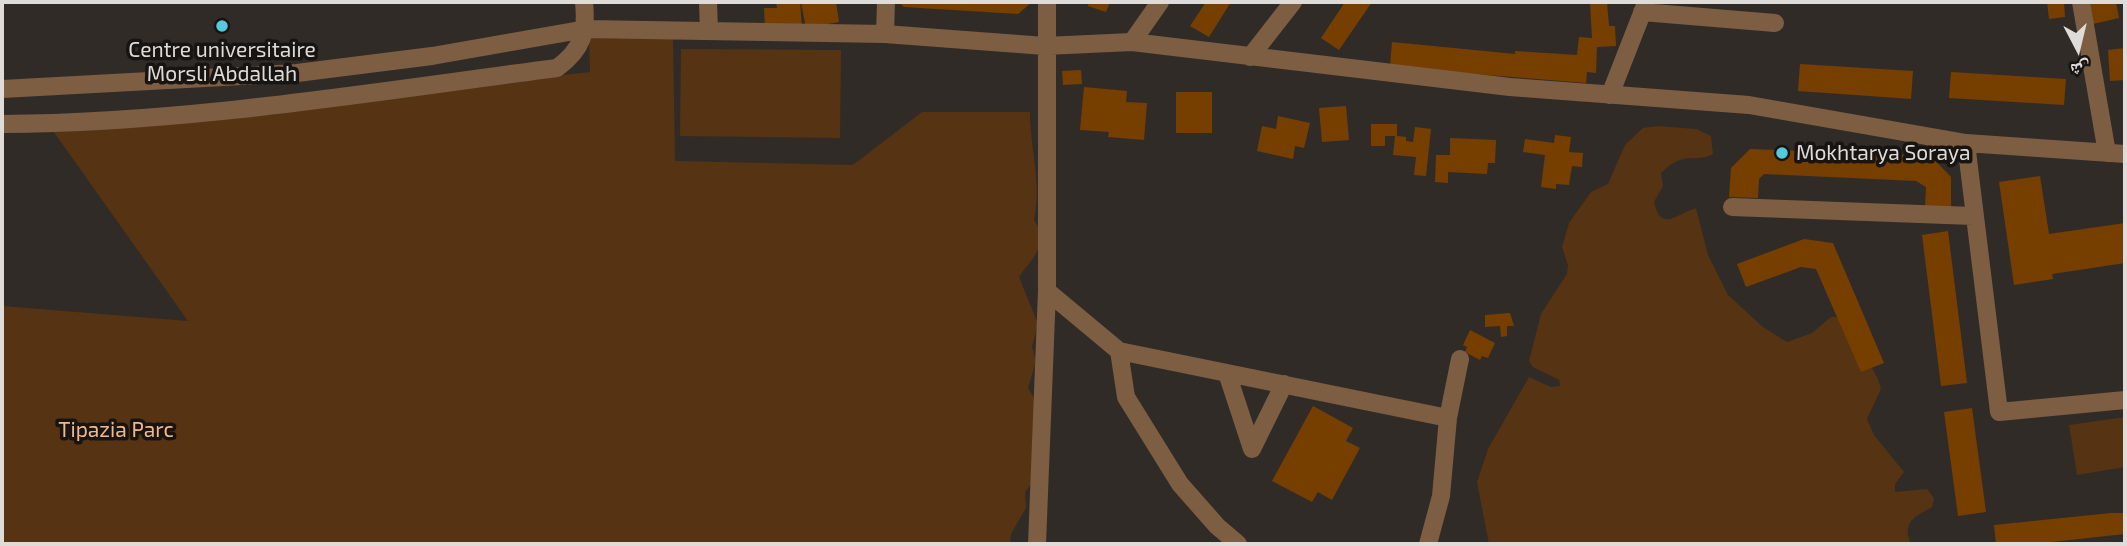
<!DOCTYPE html>
<html>
<head>
<meta charset="utf-8">
<style>
  body { margin:0 }
  #map { position:relative; width:2127px; height:546px; overflow:hidden; background:#312b27; font-family:"Exo 2","Noto Naskh Arabic",sans-serif }
  canvas { display:block }
  .frame { position:absolute; inset:0; border:4px solid #dfdbd8; pointer-events:none }
  .north { position:absolute; left:2043px; top:14px; width:70px; height:70px; -webkit-text-stroke:5px #171412; paint-order:stroke; rotate:173deg; font-size:19px; font-weight:700; line-height:28px; text-align:center; color:#dfdbd8 }
  .north::after { content:''; display:block; margin:auto; width:24px; height:32px; background:#dfdbd8; clip-path:polygon(50% 0,100% 100%,50% 72%,0 100%) }
</style>
</head>
<body>
<div id="map">
<canvas width="2127" height="546"></canvas>
<div class="frame"></div>
<div class="north">ش</div>
</div>
<script>
const g = document.querySelector('canvas').getContext('2d');
g.lineJoin = 'round';
function paint(path, color) { g.fillStyle = color; g.fill(path, 'evenodd'); }
function trace(path, color, width, dash) { g.strokeStyle = color; g.lineWidth = width; g.lineCap = dash ? 'butt' : 'round'; g.setLineDash(dash || []); g.stroke(path); }
function write(font, color, halo, rows, align = 'center') {
  g.font = font + ' "Exo 2",sans-serif'; g.lineWidth = 7; g.setLineDash([]); g.textBaseline = 'middle'; g.strokeStyle = halo; g.fillStyle = color; for (const [text, x, y, turn = 0] of rows) {
    g.save(); g.translate(x, y); g.rotate((+turn || 0) * Math.PI / 180); g.textAlign = isNaN(turn) ? turn : align; if (halo) g.strokeText(text, 0, 0); g.fillText(text, 0, 0); g.restore();
  }
}
const green = new Path2D(`
  M589,36L673,38L675,161L853,165L922,112H1030C1030,149 1042,183 1034,220C1051,244 1032,258 1019,277L1038,324L1032,347L1036,361L1028,388L1034,398V480L1025,492L1026,508L1011,534L1010,544H2V306L188,321L46,121L252,111L590,72Z
  M681,49L841,50L840,138L680,136Z
  M1658,126L1696,129L1711,136L1713,154C1696,164 1685,149 1661,173L1663,186L1654,202C1661,233 1676,214 1696,208L1708,255L1728,295L1763,327L1787,342L1812,333L1831,317H1843L1878,379L1881,389L1867,419L1874,435L1904,472L1895,484V492L1927,489L1934,498L1932,507C1914,517 1902,522 1911,544H1489L1477,482L1488,449L1529,377L1551,387L1560,386L1559,380L1533,367L1529,361L1541,314L1567,274L1568,265L1562,247L1569,223L1591,192L1608,184L1625,145L1643,128Z
  M2125,417V467L2077,475L2069,425Z`);
const building = new Path2D(`
  M776,2H800L802,28L765,30L764,8H777Z
  M801,2H836L839,22L806,28Z
  M899,2H1032L1018,14L904,7Z
  M1089,2H1110L1106,12L1088,6Z
  M1206,2H1231L1209,37L1190,26Z
  M1345,2H1372L1339,50L1321,38Z
  M1590,2H1607L1609,26H1615L1616,46L1597,47L1596,73L1587,72L1586,83L1390,67L1392,42L1515,54V51L1577,55L1579,37L1592,38Z
  M2047,2H2064L2065,17L2049,19Z
  M2090,2H2116L2119,18L2093,24Z
  M2125,48V80L2110,81L2108,50Z
  M1800,64L1913,71L1911,99L1798,91Z
  M1081,70L1082,84L1063,85L1062,71Z
  M1951,72L2066,79L2064,105L1949,98Z
  M1084,87L1127,91L1126,102L1147,103L1144,140L1108,137L1109,132L1080,130Z
  M1176,92H1212V133H1176Z
  M1346,106L1349,140L1322,142L1319,108Z
  M1278,116L1310,123L1304,148L1295,146L1293,159L1257,151L1262,126L1276,129Z
  M1371,124H1397V136L1406,137V141L1413,142L1415,127L1431,129L1426,176L1414,175L1416,157L1393,155L1395,136H1385V146H1371Z
  M1555,135L1571,137L1569,152L1583,153L1582,167L1572,166L1569,185L1556,184V189L1541,187L1545,155L1523,152L1525,139L1554,143Z
  M1450,138L1496,140L1495,163H1488L1487,174L1448,172V183L1435,182L1436,155H1450Z
  M1750,149L1931,156L1951,177V207H1925L1926,187L1916,181L1764,174L1759,179L1758,198L1729,197L1731,168Z
  M2040,176L2049,234L2125,223V263L2052,274L2053,279L2014,285L1999,182Z
  M1948,231L1967,383L1941,386L1922,235Z
  M1804,239L1833,243L1884,363L1861,372L1816,269L1801,267L1746,287L1737,264Z
  M1510,313L1514,326H1507V336L1501,337L1500,326L1485,327V315Z
  M1470,330L1495,343L1488,358L1482,356L1480,360L1465,352L1467,347L1463,345Z
  M1313,406L1353,428L1346,441L1360,448L1332,500L1318,492L1312,502L1272,481Z
  M1972,408L1986,512L1958,516L1944,412Z
  M2111,513H2125V534L2033,544H1996L1994,525Z`);
const minor = new Path2D(`
  M708,2L709,31
  M2081,2L2107,153
  M1642,12L1775,23
  M885,34L886,2
  M1132,42L1160,2
  M1250,57L1293,2
  M2,89L297,73L432,56L586,29L885,34L1045,46L1132,42L1510,87L1749,105L1966,143L2125,154
  M1610,95L1646,3
  M2,124C188,123 372,92 557,68C583,49 587,32 584,2
  M1966,143L1999,412L2125,400
  M1732,207L1973,216
  M1047,291L1119,351L1448,418L1460,359
  M1119,351L1126,397L1180,484L1217,526L1238,544
  M1227,373L1252,449L1284,384
  M1037,544L1047,291V2
  M1428,544L1441,496L1448,418`);
const markers = [
  [222,26,7,"#54cade"],
  [1782,153,7,"#54cade"]
];
const poiNames = [
  ["Centre universitaire",222,50],
  ["Morsli Abdallah",222,74],
  ["Mokhtarya Soraya",1796,153,"left"]
];
const parkNames = [
  ["Tipazia Parc",116,430]
];
paint(green, '#563312');
paint(building, '#763f00');
trace(minor, '#7d5e43', 18);
for (const [x, y, r, color] of markers) { const dot = new Path2D(); dot.arc(x, y, r, 0, 2 * Math.PI); g.fillStyle = color; g.fill(dot); trace(dot, '#171412', 2.5); }
write('21px', '#dfdbd8', '#171412', poiNames);
write('21px', '#f4b887', '#171412', parkNames);
</script>
</body>
</html>
